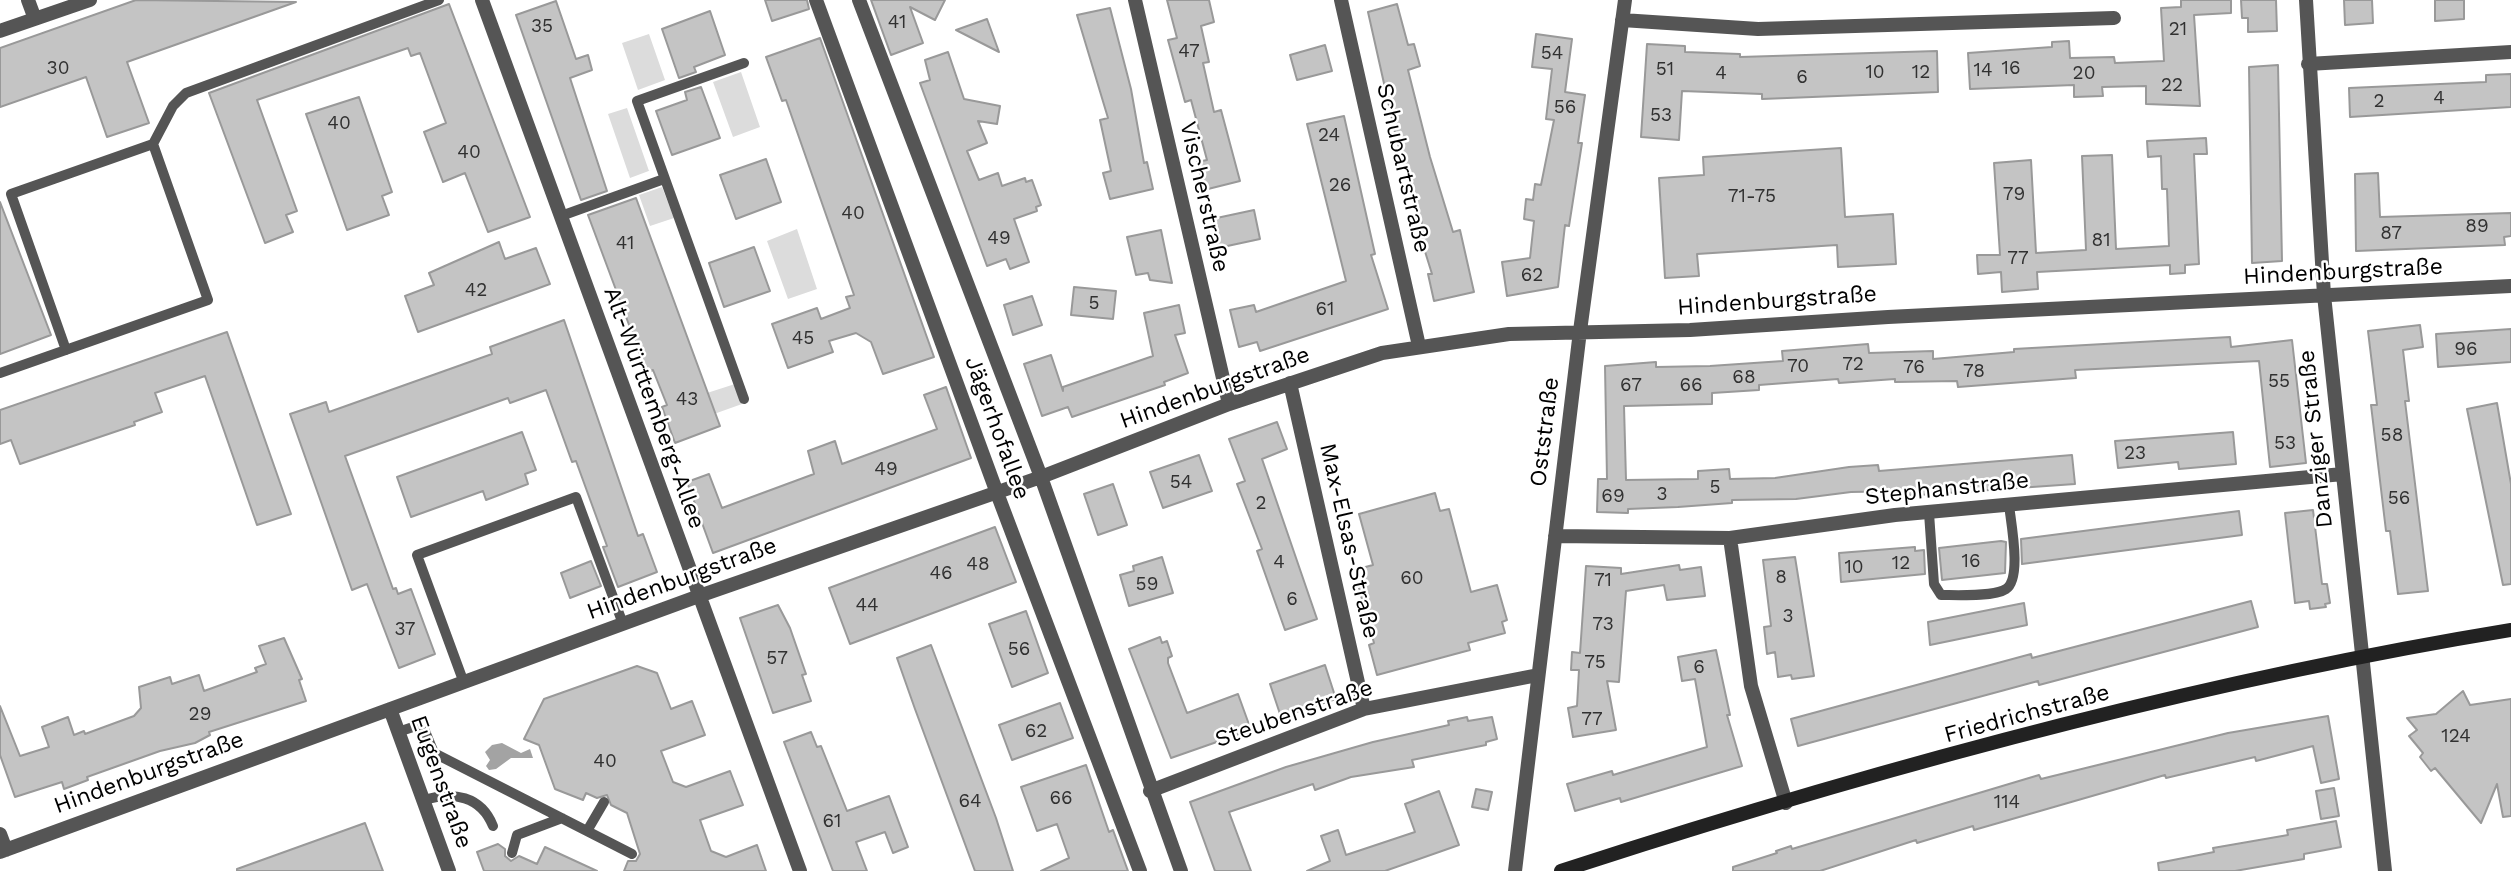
<!DOCTYPE html>
<html>
<head>
<meta charset="utf-8">
<style>
  body { margin:0 }
  canvas { display:block; background:#fff }
</style>
</head>
<body>
<canvas width="2511" height="871"></canvas>
<script>
const g = document.querySelector('canvas').getContext('2d');
g.lineJoin = 'round';
function paint(path, color) { g.fillStyle = color; g.fill(path, 'evenodd'); }
function trace(path, color, width, dash) { g.strokeStyle = color; g.lineWidth = width; g.lineCap = dash ? 'butt' : 'round'; g.setLineDash(dash || []); g.stroke(path); }
function write(font, color, halo, rows, align = 'center') {
  g.font = font + ' "Work Sans",sans-serif'; g.lineWidth = 5; g.setLineDash([]); g.textBaseline = 'middle'; g.strokeStyle = halo; g.fillStyle = color; for (const [text, x, y, turn = 0] of rows) {
    g.save(); g.translate(x, y); g.rotate((+turn || 0) * Math.PI / 180); g.textAlign = isNaN(turn) ? turn : align; if (halo) g.strokeText(text, 0, 0); g.fillText(text, 0, 0); g.restore();
  }
}
const green = new Path2D(`
  M649,34L665,80L638,90L622,43Z
  M741,72L760,127L733,137L713,82Z
  M627,108L649,171L654,169L630,178L608,114Z
  M662,187L674,218L650,226L639,195Z
  M797,229L817,289L788,299L767,241Z
  M735,384L742,404L714,414L707,393Z`);
const water = new Path2D(`
  M502,743L521,753L530,749L533,758H511L496,769L489,770L486,766L490,760L485,752L492,745Z`);
const building = new Path2D(`
  M136,0L296,2L127,62L149,123L107,137L86,77L0,107V48Z
  M765,0H807L809,9L772,21Z
  M871,0H945L935,20L910,7L923,43L891,55Z
  M1167,0H1209L1214,22L1201,26L1209,62L1203,63L1214,112L1221,110L1240,181L1204,190L1197,162L1207,160L1191,100L1185,102L1168,40L1177,38Z
  M2181,0H2231V13L2194,15L2200,106L2146,104V86L2102,87L2103,96L2074,97V85L1970,89L1968,53L2052,47V42L2069,41L2070,58L2114,57L2115,63L2164,61L2161,8L2181,7Z
  M2241,0H2276L2277,31L2248,32V18H2242Z
  M2344,0H2372L2373,23L2345,25Z
  M2435,0H2464V19L2435,21Z
  M556,1L576,59L588,55L592,70L570,78L607,191L581,200L516,15Z
  M449,4L530,217L488,232L465,173L443,182L424,132L446,123L420,53L411,56L408,48L257,100L297,211L286,215L293,232L265,243L209,93Z
  M1397,4L1408,45L1414,44L1420,66L1408,70L1430,157L1453,232L1460,230L1474,292L1434,301L1428,274H1432L1418,229L1423,227L1396,137L1368,12Z
  M1110,8L1131,89L1144,163L1147,162L1153,189L1110,199L1103,173L1111,171L1100,120L1108,118L1077,15Z
  M710,11L725,55L694,67L696,72L679,78L662,29Z
  M987,19L999,52L956,30Z
  M1536,34L1572,39L1565,92L1585,95L1578,143H1582L1569,226L1565,225L1558,287L1507,296L1502,262L1530,258L1534,221L1524,219L1526,199L1533,200L1535,184L1541,185L1554,120L1546,119L1552,69L1532,67Z
  M820,38L934,357L883,374L871,342L856,333L829,341L833,352L788,368L772,324L817,308L821,319L850,308L846,297L854,295L786,100L782,101L766,57Z
  M1647,44L1685,46V52L1740,54V57L1937,51L1938,92L1762,99V94L1682,91L1679,140L1641,137Z
  M1325,45L1332,71L1297,80L1290,55Z
  M948,52L964,99L1000,106L997,124L978,121L987,143L967,151L979,180L998,173L1002,186L1025,178L1026,182L1032,180L1041,205L1036,207L1037,211L1014,219L1029,262L1010,269L1006,259L987,266L920,83L930,80L925,60Z
  M2278,65L2282,261L2252,263L2249,67Z
  M2511,74V107L2350,117L2349,88L2486,82V75Z
  M701,87L720,138L672,155L656,111L687,100L685,92Z
  M359,97L392,192L382,196L389,215L347,230L306,114Z
  M1344,116L1375,254L1371,255L1388,309L1260,351L1257,342L1239,347L1230,310L1254,305L1256,312L1346,281L1307,124Z
  M2206,138L2207,154H2194L2199,264L2185,265V273L2170,274V265L2037,272L2038,289L2002,292L2001,272L1978,274L1977,255H2000L1994,163L2031,160L2036,253L2086,250L2082,156L2112,155L2116,249L2169,246L2167,189H2162L2161,156L2148,157L2147,141Z
  M1841,148L1845,217L1893,214L1896,264L1838,267L1837,245L1697,254L1699,276L1665,278L1659,178L1704,175L1703,157Z
  M766,159L781,202L736,219L720,175Z
  M2378,173L2380,217L2511,213V236L2504,237L2505,245L2356,251L2355,174Z
  M636,198L720,426L675,443L662,407L667,405L653,370L647,373L588,215Z
  M0,202L51,335L0,354Z
  M1254,210L1260,239L1218,248L1212,219Z
  M1161,230L1172,283L1150,280L1148,273L1136,275L1127,237Z
  M499,242L505,259L536,248L550,284L418,332L405,296L434,285L429,273Z
  M754,247L770,291L724,307L709,263Z
  M1074,287L1116,291L1113,319L1071,315Z
  M1032,296L1042,325L1013,335L1004,305Z
  M1179,305L1185,333L1175,335L1188,373L1164,382L1165,385L1072,417L1068,407L1042,416L1024,364L1051,355L1063,391V387L1153,356L1144,313Z
  M564,320L638,536L643,534L657,572L618,587L603,547L607,546L576,461L572,462L546,390L510,403L508,398L345,456L393,589L396,588L398,594L411,589L435,654L399,668L367,584L352,590L290,414L326,402L329,412L492,354L490,347Z
  M2420,325L2423,347L2403,350L2409,401H2405L2428,591L2398,594L2390,531H2386L2371,405H2377L2368,331Z
  M2511,329V362L2438,367L2436,334Z
  M227,332L291,514L257,525L205,376L155,393L162,412L134,422L135,425L20,464L11,440L0,444V410Z
  M2230,337L2231,347L2292,340L2306,463L2270,467L2259,361L2075,370L2076,378L1958,387L1957,381L1895,382V379L1839,383L1838,379L1759,385V390L1712,393V404L1624,406L1626,480L1698,479V471L1729,469L1730,479L1775,478L1849,467L1878,465L1879,471L2072,455L2075,484L1904,496V491L1851,492L1796,499L1732,500V503L1678,507L1628,509V513L1597,512L1598,479H1607L1605,366L1656,362V367L1710,366L1783,361L1782,351L1868,344L1869,353L1933,351V359L2014,352V349Z
  M946,387L971,458L713,553L687,482L709,474L722,508L814,474L808,451L835,441L842,464L937,429L924,395Z
  M2497,403L2511,484V584L2503,585L2467,409Z
  M1277,422L1287,449L1262,459L1317,619L1285,630L1257,551L1262,549L1237,484L1245,481L1229,439Z
  M522,432L536,470L525,474L528,484L486,500L483,491L411,517L397,477Z
  M2233,432L2236,464L2179,469L2178,462L2118,468L2115,441Z
  M1199,455L1212,491L1163,508L1150,472Z
  M1113,484L1127,525L1098,535L1084,494Z
  M1435,493L1440,511L1449,509L1471,592L1497,585L1507,620L1502,622L1505,633L1468,643L1470,650L1377,675L1369,645L1374,643L1354,570L1373,565L1359,514Z
  M2313,510L2322,584H2327L2330,603L2325,604L2326,607L2310,609L2309,601L2295,603L2285,513Z
  M2239,511L2242,535L2022,564L2021,539Z
  M995,527L1016,582L850,644L829,588Z
  M2001,541L2006,542L2005,573L1942,580L1939,548Z
  M1915,547V551L1924,550L1925,574L1841,582L1839,553Z
  M1162,557L1173,593L1129,606L1120,575L1134,571L1133,566Z
  M1795,557L1814,676L1792,679L1791,675L1778,677L1775,652L1767,654L1764,627L1771,626L1763,560Z
  M591,561L601,586L570,598L561,573Z
  M1679,565L1680,570L1701,567L1705,596L1667,600L1664,585L1626,591L1619,682L1607,681L1616,730L1573,737L1568,708L1577,706L1579,670H1571L1572,652L1580,653L1586,566L1621,568V574Z
  M2251,601L2258,627L2039,685L2038,681L1798,746L1791,719L2031,654L2032,658Z
  M2024,603L2027,625L1930,645L1928,622Z
  M778,605L790,628L806,674L802,675L811,701L773,713L740,618Z
  M1026,611L1048,673L1012,687L989,624Z
  M1160,637L1162,643L1167,641L1172,656L1168,658V663L1187,713L1238,694L1251,730L1171,758L1129,649Z
  M284,638L302,679L299,680L306,701L209,732L210,735L195,743L160,751L87,777L88,780L64,789L62,782L15,797L0,755V706L20,756L49,747L42,727L68,717L74,735L84,731L85,734L134,716L141,708L139,687L170,677L172,684L199,675L204,691L257,672L255,668L266,664L259,646Z
  M931,645L996,818L1013,871H975L915,709L897,658Z
  M1716,650L1730,715H1727L1742,766L1621,802L1620,798L1575,811L1567,784L1612,771L1613,775L1707,747L1695,679L1682,681L1678,657Z
  M1325,665L1336,699L1281,717L1270,684Z
  M637,666L657,673L671,709L692,701L705,735L661,751L673,782L686,787L730,771L743,805L700,820L711,851L726,857L757,845L766,871H624L628,861H636L640,854L627,813L611,805L607,795L597,798L586,793L583,800L555,789L539,745L524,739L544,699Z
  M2463,691L2470,705L2511,699V816L2503,817L2497,784L2481,823L2435,768L2431,771L2420,757L2423,753L2409,736L2417,730L2407,718L2436,714Z
  M1060,703L1073,738L1012,760L999,725Z
  M2328,716L2339,779L2321,783L2313,746L2256,761L2255,757L2166,778L2165,775L1974,830L1973,826L1917,843L1916,840L1820,871H1733V867L1777,853L1776,851L1791,846L1792,849L2039,775L2041,779L2228,733Z
  M1467,717L1468,721L1492,717L1497,739L1486,742V745L1412,760L1414,767L1351,777L1315,790L1313,784L1229,812L1251,871H1215L1190,802L1286,767L1373,742L1449,725L1448,721Z
  M811,732L817,747L821,746L847,811L889,796L908,847L893,853L885,832L856,842L867,871H833L784,742Z
  M1086,765L1109,832L1113,830L1128,871H1041L1069,858L1057,824L1037,831L1021,787Z
  M2334,788L2339,816L2321,819L2316,791Z
  M1476,789L1492,792L1488,810L1472,807Z
  M1439,791L1459,845L1385,871H1307L1330,861L1321,836L1338,830L1346,855L1415,832L1405,804Z
  M2336,821L2341,847L2304,854V859L2235,871H2159L2158,863L2214,852L2213,848L2288,835L2287,830Z
  M365,823L383,871H237V869Z
  M498,844L505,849V856L511,861L519,856L537,864L545,847L597,871H484L477,852Z`);
const service = new Path2D(`
  M744,63L637,101L744,399
  M561,216L664,179
  M66,350L11,194L153,144L173,106L186,93L439,0
  M0,373L208,300L153,144
  M1929,513L1934,584L1941,595C1956,595 1994,597 2006,589C2022,579 2011,523 2009,505
  M464,683L417,555L576,497L623,624
  M398,732L422,724L434,753L632,854
  M424,800C453,791 481,796 493,826
  M587,831L604,802
  M512,853L517,835L562,818`);
const minor = new Path2D(`
  M28,0L35,19
  M482,0L800,871
  M816,0L997,493L1140,871
  M859,0L1041,477L1181,871
  M1135,0L1229,404
  M1341,0L1419,346
  M2306,0L2324,295L2385,871
  M1622,20L1758,29L2114,18
  M0,31L90,0
  M2308,64L2511,52
  M1290,383L1364,709
  M1555,536L1730,538L1895,515L2343,474
  M1730,538L1751,686L1786,803
  M390,709L449,871
  M1150,791L1364,709L1538,675
  M0,834L6,850
  M0,852L699,596L1041,477L1229,404L1382,353L1509,334L1690,330L1888,317L2511,286
  M1515,871L1580,331L1625,0`);
const secondary = new Path2D(`
  M1561,871C1868,771 2193,682 2511,630`);
const numberNames = [
  ["41",897,22],
  ["35",542,26],
  ["21",2178,29],
  ["47",1189,51],
  ["54",1552,53],
  ["30",58,68],
  ["16",2011,68],
  ["51",1665,69],
  ["14",1983,70],
  ["10",1875,72],
  ["12",1921,72],
  ["4",1721,73],
  ["20",2084,73],
  ["6",1802,77],
  ["22",2172,85],
  ["4",2439,98],
  ["2",2379,101],
  ["56",1565,107],
  ["53",1661,115],
  ["40",339,123],
  ["24",1329,135],
  ["40",469,152],
  ["26",1340,185],
  ["79",2014,194],
  ["71-75",1752,196],
  ["40",853,213],
  ["89",2477,226],
  ["87",2391,233],
  ["49",999,238],
  ["81",2101,240],
  ["41",625,243],
  ["77",2018,258],
  ["62",1532,275],
  ["42",476,290],
  ["5",1094,303],
  ["61",1325,309],
  ["45",803,338],
  ["96",2466,349],
  ["72",1853,364],
  ["70",1798,366],
  ["76",1914,367],
  ["78",1974,371],
  ["68",1744,377],
  ["55",2279,381],
  ["67",1631,385],
  ["66",1691,385],
  ["43",687,399],
  ["58",2392,435],
  ["53",2285,443],
  ["23",2135,453],
  ["49",886,469],
  ["54",1181,482],
  ["5",1715,487],
  ["3",1662,494],
  ["69",1613,496],
  ["56",2399,498],
  ["2",1261,503],
  ["16",1971,561],
  ["4",1279,562],
  ["12",1901,563],
  ["48",978,564],
  ["10",1854,567],
  ["46",941,573],
  ["8",1781,577],
  ["60",1412,578],
  ["71",1603,580],
  ["59",1147,584],
  ["6",1292,599],
  ["44",867,605],
  ["3",1788,616],
  ["73",1603,624],
  ["37",405,629],
  ["56",1019,649],
  ["57",777,658],
  ["75",1595,662],
  ["6",1699,667],
  ["29",200,714],
  ["77",1592,719],
  ["62",1036,731],
  ["124",2456,736],
  ["40",605,761],
  ["66",1061,798],
  ["64",970,801],
  ["114",2007,802],
  ["61",832,821]
];
const streetNames = [
  ["Schubartstraße",1403,168,77],
  ["Vischerstraße",1204,197,77],
  ["Hindenburgstraße",2343,272,-3],
  ["Hindenburgstraße",1777,301,-4],
  ["Hindenburgstraße",1215,388,-20],
  ["Alt-Württemberg-Allee",654,408,70],
  ["Jägerhofallee",997,428,70],
  ["Oststraße",1545,432,-83],
  ["Danziger Straße",2316,439,-96],
  ["Stephanstraße",1947,489,-6],
  ["Max-Elsas-Straße",1349,541,77],
  ["Hindenburgstraße",682,579,-20],
  ["Steubenstraße",1294,714,-19],
  ["Friedrichstraße",2027,714,-15],
  ["Hindenburgstraße",149,773,-20],
  ["Eugenstraße",441,782,70]
];
paint(green, '#dcdcdc');
paint(water, '#a3a3a3');
paint(building, '#c4c4c4');
trace(building, '#999', 2);
trace(service, '#555', 10);
trace(minor, '#555', 14);
trace(secondary, '#222', 14);
write('19px', '#313131', null, numberNames);
write('23px', '#000', '#fff', streetNames);
</script>
</body>
</html>
